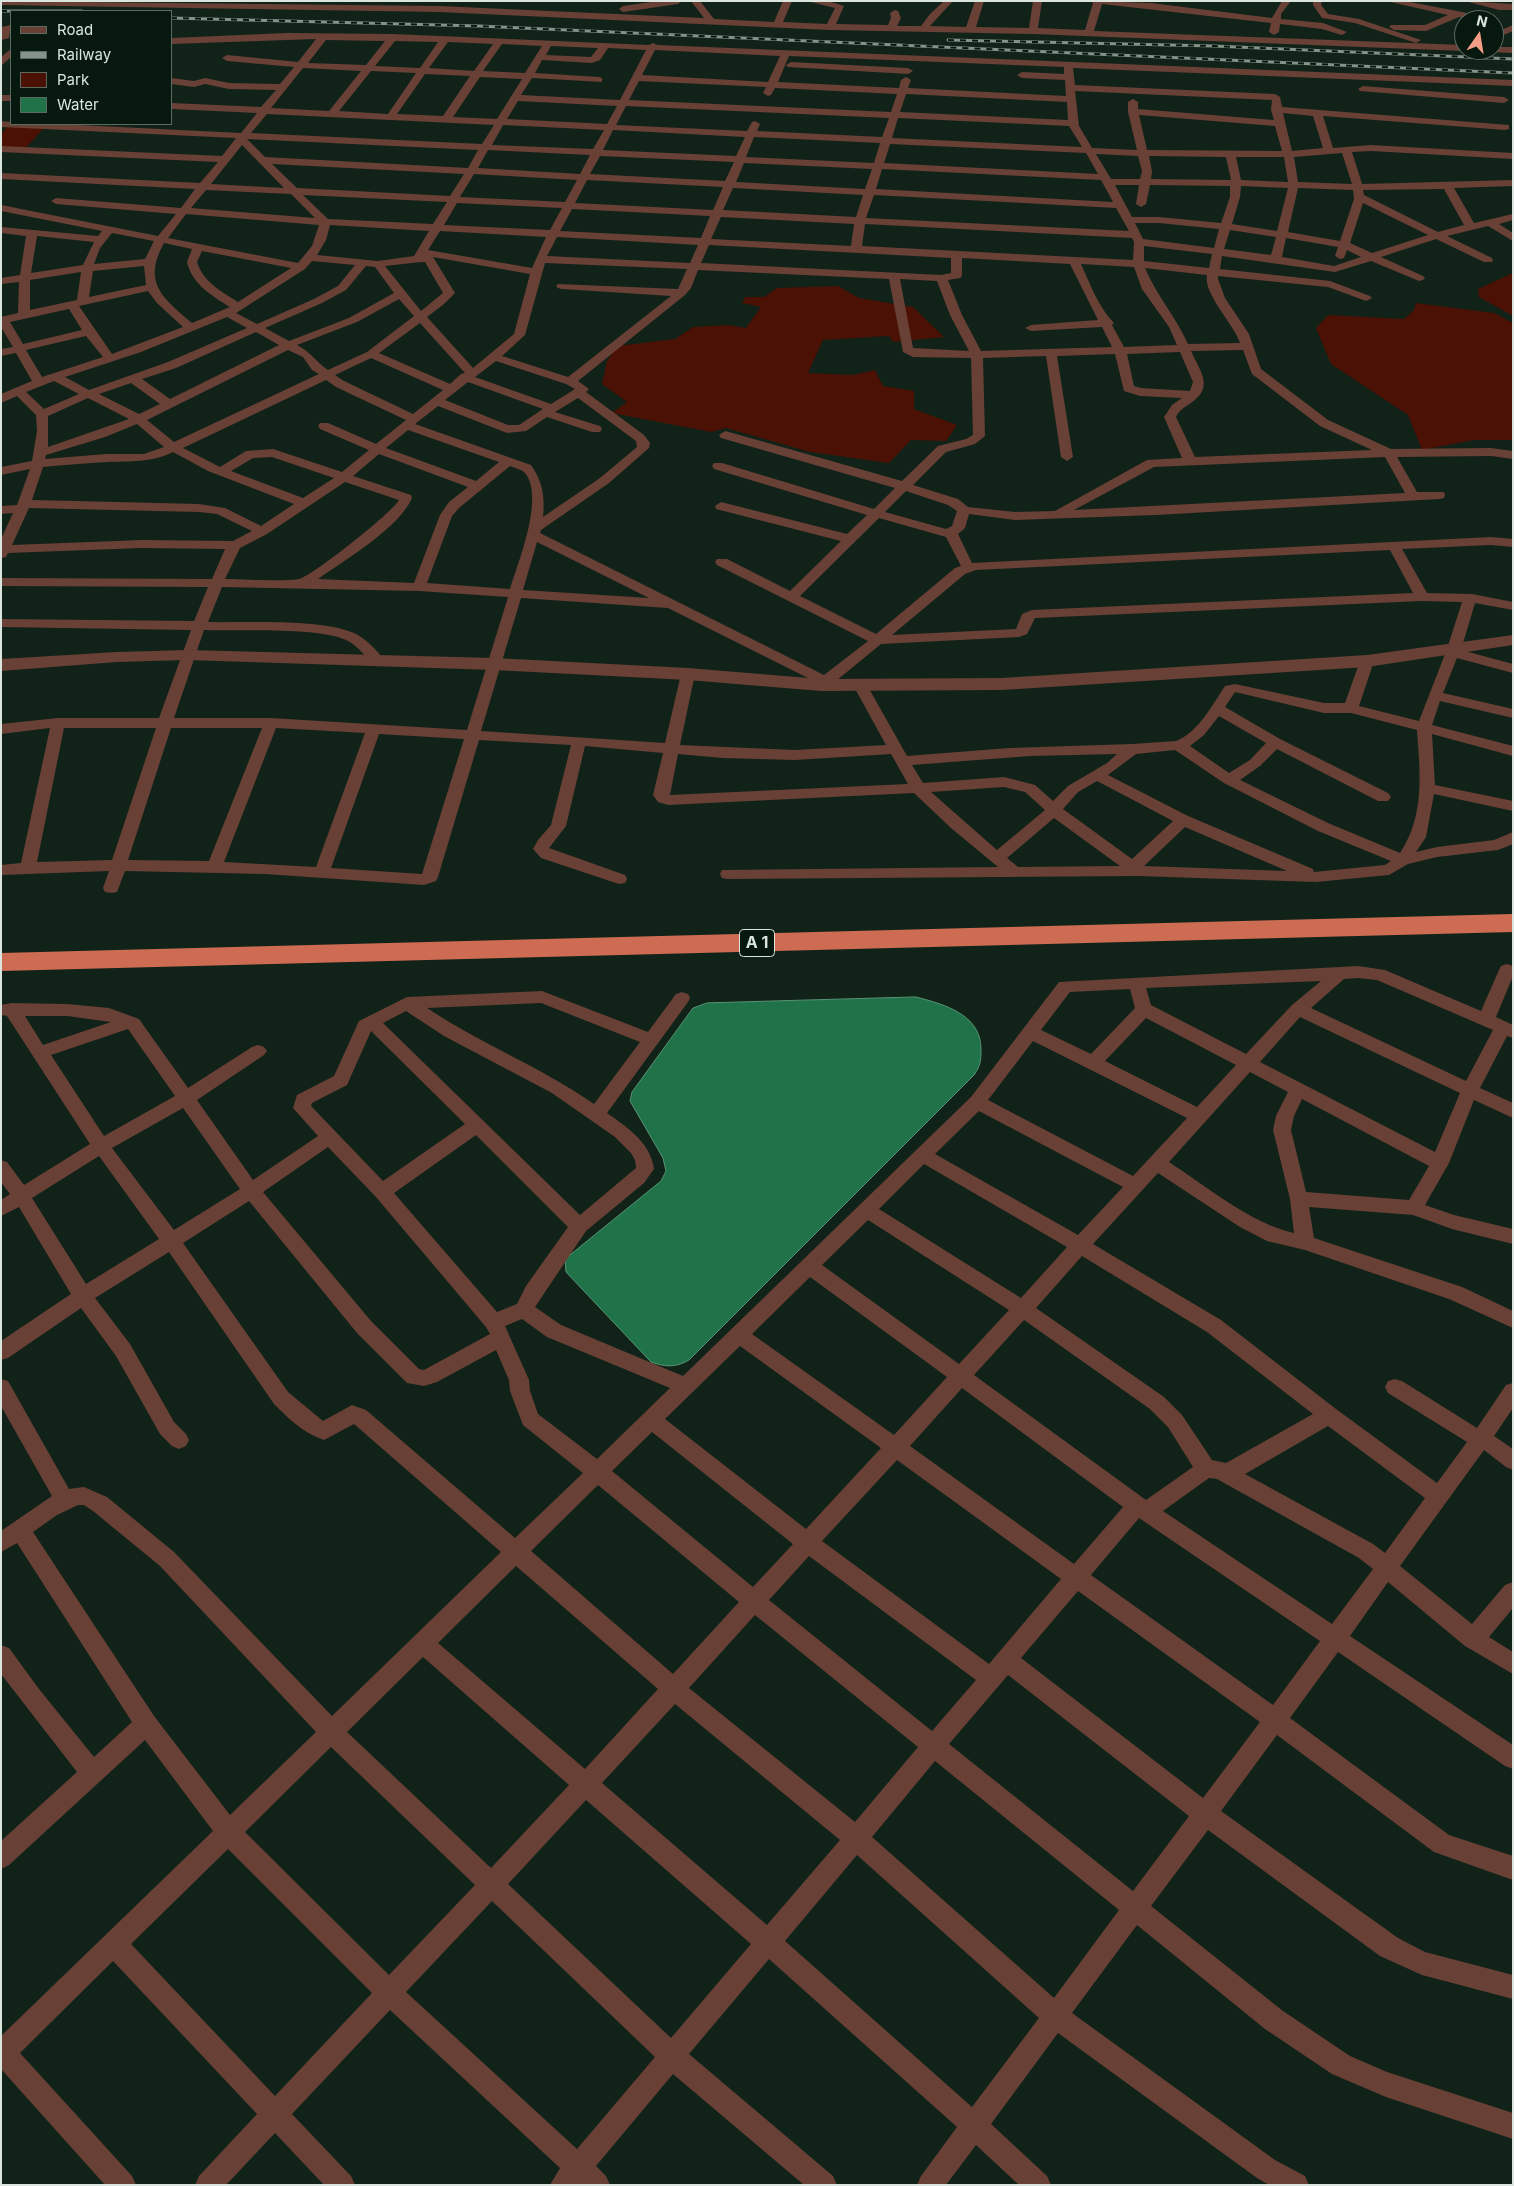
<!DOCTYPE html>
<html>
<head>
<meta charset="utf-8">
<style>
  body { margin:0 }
  #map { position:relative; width:1514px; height:2186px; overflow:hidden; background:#112218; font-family:Inter,sans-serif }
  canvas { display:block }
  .frame { position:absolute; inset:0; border:2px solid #dae5de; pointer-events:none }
  .legend { position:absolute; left:10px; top:10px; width:162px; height:115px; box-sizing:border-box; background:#07190f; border:1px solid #5b6b62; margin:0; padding:6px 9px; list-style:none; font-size:15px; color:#dae5de }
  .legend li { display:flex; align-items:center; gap:10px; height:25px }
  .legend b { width:25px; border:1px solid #5b6b62 }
  .north { position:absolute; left:1454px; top:10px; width:50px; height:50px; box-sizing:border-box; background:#07190f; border:1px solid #5b6b62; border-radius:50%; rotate:13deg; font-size:14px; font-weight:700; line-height:20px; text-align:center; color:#dae5de }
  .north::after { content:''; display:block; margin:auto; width:18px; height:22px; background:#f49e88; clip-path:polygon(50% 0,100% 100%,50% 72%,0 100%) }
</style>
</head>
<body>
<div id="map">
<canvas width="1514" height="2186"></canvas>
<div class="frame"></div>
<ul class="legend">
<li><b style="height:6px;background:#684036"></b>Road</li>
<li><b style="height:6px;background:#86938b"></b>Railway</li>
<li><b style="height:14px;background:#4a1104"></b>Park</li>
<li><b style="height:14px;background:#207248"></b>Water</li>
</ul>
<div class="north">N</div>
</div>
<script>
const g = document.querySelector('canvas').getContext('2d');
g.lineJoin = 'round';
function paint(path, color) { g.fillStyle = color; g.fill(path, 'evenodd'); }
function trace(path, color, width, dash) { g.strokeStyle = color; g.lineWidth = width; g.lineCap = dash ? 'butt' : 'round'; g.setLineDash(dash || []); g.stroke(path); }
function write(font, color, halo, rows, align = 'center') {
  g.font = font + ' Inter,sans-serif'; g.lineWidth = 4; g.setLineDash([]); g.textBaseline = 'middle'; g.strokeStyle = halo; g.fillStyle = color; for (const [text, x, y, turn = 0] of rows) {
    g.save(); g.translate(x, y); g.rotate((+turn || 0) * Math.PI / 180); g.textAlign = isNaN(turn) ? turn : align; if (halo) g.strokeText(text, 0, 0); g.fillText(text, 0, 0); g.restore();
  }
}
const green = new Path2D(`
  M10,124L46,126L22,152H1V134Z
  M1513,273V316L1479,297L1478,289Z
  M838,286L859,298L913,307L944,337L893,342L889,336L823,340L808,373L853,375L875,370L883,386L914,391V409L957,425L946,441L911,440L889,463L810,452L726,428L711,432L612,413L627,402L602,384L607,361L618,346L675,339L693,327L728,325L746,328L761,307L742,303L745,297H764L777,288Z
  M1416,303L1494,313L1513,323V440H1473L1422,450L1408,415L1331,364L1316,328L1328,315L1404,319L1414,310Z`);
const water = new Path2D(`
  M916,997C943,1004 981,1014 981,1049C981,1060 981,1065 974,1075L689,1360C675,1368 665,1367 651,1362L566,1272L565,1259L661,1181L666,1171L663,1158L630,1101L632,1092L693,1008L707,1003Z`);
const minor = new Path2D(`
  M1,1L439,6L704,18L691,1H700L714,19L774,22L783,1H792L783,22L827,24L835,8L807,1H828L844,6L836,24L888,25L891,18L890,13L895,10L898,11L901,18L897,26H921L930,14L944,1H953L930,26L966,27L975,1H984L976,27L1029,28L1033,1H1042L1038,28L1085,30L1093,3L1090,1L1151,3L1272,18L1282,1H1291L1281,14V19L1323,23L1347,32L1342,35L1322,29L1280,24L1279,32L1274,35L1269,32L1271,23L1102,4L1094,31L1464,45V50H1467L1464,51L1033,34L830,30L439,12L1,5Z
  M658,1H682L678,4L623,12L619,9L623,6Z
  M1313,1H1322L1321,5L1328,14L1359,19L1421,40L1416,43L1355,23L1322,18L1313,5Z
  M1386,1H1405L1488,17L1493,20H1474L1459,17L1426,31L1394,30L1389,27L1391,25H1425L1448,15Z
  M1465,1L1513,4V10H1499Z
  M11,25L9,38L1,40V27Z
  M1513,25V31L1494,39V33Z
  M287,33L393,34L649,45L653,43L657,45L1513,80V86L1073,68L1075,85L1275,94L1280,97L1282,107L1509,125V129L1505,130L1323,116L1333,148L1371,145L1513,153V159L1371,151L1352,152L1362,184L1513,180V186L1454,188L1474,223L1513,214V220L1499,224L1513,233V241L1488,226L1447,236L1492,258L1493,260L1492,262H1484L1436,239L1381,257L1423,276L1425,278L1423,280L1419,281L1371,261L1335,272L1222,256L1220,269L1330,281L1370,296L1372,298L1366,301L1328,287L1218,276V279L1225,298L1249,334L1261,369L1328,420L1391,449L1491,448L1513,451V459L1491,456L1397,457L1417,492H1444L1445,495L1444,498L1439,499L1156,515L1015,520L969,514L965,528L958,534L972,563L1491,537L1513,539V547L1491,545L1402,549L1427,593L1472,594L1513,602V610L1475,603L1461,650L1513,664V673L1457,658L1443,693L1513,709V718L1440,701L1432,725L1513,746V756L1432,734L1435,785L1513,801V811L1434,794L1426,837L1416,852L1437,847L1494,840L1513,832V844L1498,850L1437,857L1408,864L1389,875L1316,882L1138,876L728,879L722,878L720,874L722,870L998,867L951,828L914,793L668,805L658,802L653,795L663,753L585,746L566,826L549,848L625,875L627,879L625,883L619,884L541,858L533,849L538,840L551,825L571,745L479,740L438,877L436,881L424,885L265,874L125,871L117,892L111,893L105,892L103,888L109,871L1,875V865L21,863L50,728L1,734V724L58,718H159L191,630L1,627V619L194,621L208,587L1,586V578L212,579L225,549L142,548L8,553L6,557L1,558V539L13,513L1,514V506L17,505L30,469L1,475V467L32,461L37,431L36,415L17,396L1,403V394L32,381L16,353L1,356V349L13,347L1,327V317L18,313L19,282L1,284V278L20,275L26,236L1,233V227L98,236L102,231L1,211V205L158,236L176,214L56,204L51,201L56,198L181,208L195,189L1,179V173L200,183L218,162L1,152V146L222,156L236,138L1,127V121L11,122V124H58L241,133L257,113L171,109V103L261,107L276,90L229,89L205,84L194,87L171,84V78L194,81L205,78L229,83L280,84L294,67L227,61L222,58L227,55L298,62L316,39L171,44V38ZM326,40L385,41L366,65L308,63ZM395,41L438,42L420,68L375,66ZM448,42L493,44L474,71L429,68ZM502,44L542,46L525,73L483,71ZM551,46L598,48L591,57L546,55ZM608,48L646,50L620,100L521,95L532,78L602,82V78L599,77L535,73L542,60L592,63L600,60ZM655,50L780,56L768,82L642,75ZM789,56L1064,67V74L1022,72L1017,75L1022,78L1065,80L1066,96L908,88L911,80L906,77L901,80L899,88L778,82ZM303,68L361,71L329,111L271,108ZM371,71L416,73L388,114L339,111ZM425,74L470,76L443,116L397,114ZM480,77L522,79L497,119L453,117ZM639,81L766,87L763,93L768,96L771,95L775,88L897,94L891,112L629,100ZM1075,91L1272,100L1271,110L1274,120L1138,109V102L1133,99L1128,102V112L1137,150L1092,148L1079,126ZM906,94L1067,102L1068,120L900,112ZM518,101L617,106L607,124L507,119ZM626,106L889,118L882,137L757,131L760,124L755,121L752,122L747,131L616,125ZM1283,113L1313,116L1323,148L1292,151ZM267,114L494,125L482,144L251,133ZM1139,115L1275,126L1282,151L1147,150ZM898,118L1069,126L1082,147L892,138ZM503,125L604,130L593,149L492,145ZM613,130L745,137L736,156L603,150ZM754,137L880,143L874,163L746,157ZM247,139L478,150L468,168L265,157ZM890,144L1086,153L1098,174L884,163ZM242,145L284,188L211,184ZM488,150L590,155L580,174L478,168ZM1342,153L1352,184L1298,182L1294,157ZM1096,154L1138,156L1142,171L1140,179H1111ZM600,156L734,162L725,181L590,174ZM1149,156L1226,157L1231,180L1151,179L1152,171ZM1236,157H1284L1288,182L1241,180ZM744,163L872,169L865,189L736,182ZM272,164L464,174L450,196L297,188ZM882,169L1101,180L1113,202L876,189ZM474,174L577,180L565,202L460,197ZM587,180L723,187L713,210L575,203ZM1115,185H1139L1136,204L1141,207L1146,204L1150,185L1230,186V197L1221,223L1159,217H1132ZM1241,186L1288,188L1277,231L1232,224L1240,197ZM733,188L863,195L856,217L723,210ZM1298,188L1353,190L1354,199L1340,241L1288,232ZM1444,189L1464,225L1438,232L1364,195L1363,190ZM206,190L291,194L315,218L191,208ZM303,195L447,202L433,224L328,219ZM874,195L1116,208L1129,231L866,218ZM457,203L562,208L550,230L444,225ZM1363,203L1428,235L1372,253L1350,243ZM572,209L710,216L701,238L560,231ZM186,214L319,225L312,246L298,263L168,238ZM721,217L854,224L851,246L711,239ZM1135,223H1159L1219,229L1214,248L1143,239ZM865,224L1132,238L1134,242L1133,260L862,246ZM330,225L429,231L414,256L378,261L317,255L326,240ZM1230,230L1276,237L1271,255L1224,249ZM440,231L546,237L532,268L428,250ZM112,233L154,241L145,259L94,264L100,248ZM37,236L94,242L83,265L31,273ZM557,237L698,245L690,263L547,256ZM1286,238L1338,247L1335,256L1340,259L1344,258L1347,250L1361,257L1334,266L1282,257ZM164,243L192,249L187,262C192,284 212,296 230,307L192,323C163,298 142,283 164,243ZM709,245L951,258V273L941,275L701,263ZM1144,246L1212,254L1209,268L1144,261ZM202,251L291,268L238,302C222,292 203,282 197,262ZM433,257L530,274L514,334L473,368L427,317L444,304L455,293ZM962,258L1070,264L1098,320L1031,325L1025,328L1031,331L1102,327L1112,347L981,351L962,315L948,280L960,278L962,276ZM312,261L355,265L338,286L314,299L257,324L236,313L305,269ZM421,262H425L443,293L421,311L385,266ZM545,263L687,269L678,289L558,284L556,286L558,288L562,289L671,296L568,377L502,356L525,335ZM1081,264L1134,267L1142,289L1169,327L1177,345L1124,347L1112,325L1114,323C1099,308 1090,284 1081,264ZM144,266L146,285L89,297L93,271ZM366,266L375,267L394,293L349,318L289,341L265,328L322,303L346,290ZM1145,268L1207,275C1203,294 1234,324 1240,343L1188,344C1176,317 1157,296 1145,268ZM698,270L889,279L903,352L913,357L971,358L973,435L966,439L938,446L902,481L729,432L725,431L719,435L721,438L895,488L874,509L722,463H714L712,466L714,469L867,515L847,534L721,502L715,506L716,509L841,541L790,591L727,559H717L715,562L717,565L868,641L824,675L540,533L541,530L609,483L649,448L650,443L644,435L586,392L589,389L578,381L685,295L691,288ZM81,272L77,300L30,310V280ZM900,279L937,281L950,315L969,351L913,348ZM148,291L157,303L183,327L112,354L79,306ZM399,299L414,316L367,352L328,370C315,361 312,353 297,345L357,322ZM69,309L82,330L23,344L10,322ZM227,317L247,328L168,362L89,390L65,377L141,352ZM420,323L465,373L461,374L450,384L379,353ZM256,332L279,345L170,399L142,379L176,368ZM86,336L103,357L42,377L26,350ZM288,350L303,357L312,370L319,374L174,442L147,420ZM1243,350L1252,374L1320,426L1372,450L1195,457L1176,417C1179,410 1185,407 1191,403C1214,387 1201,373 1191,351ZM1180,352L1193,382L1190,391L1141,388L1134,386L1127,354ZM1115,354L1124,391L1140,396L1182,398L1172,405L1164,417L1182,458L1147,460L1055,511L1015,512L968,507L958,499L913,485L946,452L975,444L985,436L983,358L1046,356L1061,457L1067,461L1073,457L1057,356ZM371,358L443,390L413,414L344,381L335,375ZM496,361L566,384L575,389L551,404L475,377ZM326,380L336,387L406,420L376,444L328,423H320L318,426L320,429L369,450L342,472L273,449L246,451L220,467L183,448ZM54,381L79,394L44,409L26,392ZM468,382L543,409L519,425H508L445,400ZM131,383L160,404L139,414L99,394ZM88,398L129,419L48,447V416ZM578,398L636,441L637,447L600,478L543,517C545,497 543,482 531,465L415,424L438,406L507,433L526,431L547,417L592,432H600L602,429L600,426L555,412ZM137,424L164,447L144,454H106L45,459L46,455L105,437ZM408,430L499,462L476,481L386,448ZM173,452L208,471L294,504L261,526L225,508L199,504L32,500L43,467C64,465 86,463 107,462C130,461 151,463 173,452ZM379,454L468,487L449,502L440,515L414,583L318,579C345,560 399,528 412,498L411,495L353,476ZM272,457L334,478L303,498L231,471L253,458ZM1385,457L1405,493L1074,510L1154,467ZM510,466C514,468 520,469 524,472C546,495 518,563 510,589L427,583L452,516L459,508ZM345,482L399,500C393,512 311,577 299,579C279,582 246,579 225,579L240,548L267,534ZM906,491L948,505L957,511L952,526L946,529L885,512ZM29,508L199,512L217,514L252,531L233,541L142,540L12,545ZM879,518L946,537L961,566L955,568L876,634L800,596ZM537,542L649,598L523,590ZM1390,550L1413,593L1032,610L1022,614L1016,629L892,635L965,574L976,570ZM222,587L419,591L508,597L467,730L271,718H174L204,630C238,631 319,627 346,640C357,645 364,655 372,663H382L384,660C377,650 367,640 356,634C323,618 246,623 208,622ZM521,598L668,608L816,682L814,685L816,688L821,689L831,685L881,644L1019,637L1027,634L1035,618L1422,601L1462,602L1447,649L1419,721L1359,706L1374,661L1367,657L1360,661L1345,703H1324L1235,684L1225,686C1213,704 1198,733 1176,741L1132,744L1009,748L907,756L867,685L865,682H855L853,685L886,745L795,750L680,745L695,674L693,671H683L681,674L665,743L481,731ZM1235,692L1324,713H1351L1417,730C1420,773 1425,815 1400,853L1328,823L1240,780L1260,766L1277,749L1378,801H1388L1391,797L1388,793L1280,739L1225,707ZM1219,716L1266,743L1250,760L1229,773L1190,746L1204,735ZM64,728H156L112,860L37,862ZM171,728H262L209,861L128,860ZM276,728L365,733L316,867L224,862ZM379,734L464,739L422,874L331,868ZM1175,750L1224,783L1318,831L1391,861L1385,865L1314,872L1313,869L1188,816L1108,775L1136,754ZM678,754L723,758L795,760L891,754L908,784L670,795ZM1117,754L1107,763L1068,786L1053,801L1035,785L1004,777L923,783L912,765L1030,756ZM1097,781L1173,821L1132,859L1063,809L1078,792ZM1004,787L1025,792L1045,810L997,850L931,792ZM1054,818L1120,866L1018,867L1007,858ZM1185,827L1287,871L1144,866Z
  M1494,47H1513V53L1491,52L1489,50H1494Z
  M11,49V57L1,66V57Z
  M791,62L908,68L913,71L908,74L788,67L786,65Z
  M1363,86L1504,97L1509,100L1504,103L1360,91L1358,89Z
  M1,95H11V101H1Z
  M1507,964L1513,966V976L1496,1017L1513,1025V1038L1507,1036L1480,1088L1513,1103V1118L1474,1100L1449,1163L1425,1205L1454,1215L1513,1229V1244L1452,1229L1413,1215L1309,1207L1314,1238L1462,1287L1513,1311V1328L1449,1299L1305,1250L1267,1241L1240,1227L1158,1173L1093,1244L1221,1320L1336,1409L1437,1483L1467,1442L1388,1393L1385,1387L1388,1381L1395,1379L1402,1381L1477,1428L1506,1385L1513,1383V1408L1494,1436L1513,1449V1470L1506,1467L1484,1450L1400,1566L1472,1624L1505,1585L1513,1582V1608L1489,1637L1513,1652V1674L1465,1646L1388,1582L1350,1636L1513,1745V1769L1505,1766L1338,1652L1290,1718L1449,1835L1513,1856V1880L1434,1852L1277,1735L1221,1811L1398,1938L1425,1952L1513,1975V1999L1422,1975L1380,1956L1208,1830L1151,1906L1283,2011L1350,2056L1387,2072L1513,2113V2139L1386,2097L1332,2074L1265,2029L1137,1925L1072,2013L1275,2160L1305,2176L1309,2185H1269L1257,2178L1058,2033L991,2124L1047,2176L1051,2185H1019L976,2145L946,2185H917L921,2176L957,2127L769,1959L689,2054L833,2176L837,2185H804L673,2074L596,2166L606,2176L610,2185H550L560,2168L390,2010L292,2114L351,2176L355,2185H324L275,2133L226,2185H195L199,2176L257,2114L113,1961L20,2053L132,2176L136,2185H105L1,2069V2036L213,1831L145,1740L9,1865L1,1869V1841L77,1772L1,1674V1645L9,1648L39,1689L94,1757L132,1722L17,1543L1,1552V1531L52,1496L1,1406V1379L8,1381L69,1489L84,1487L107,1497L174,1552L332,1716L501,1552L354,1424L324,1440C303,1433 289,1419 274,1404L169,1252L95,1298L130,1344L174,1422L186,1434L189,1440L186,1446L179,1449L172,1446L160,1434L116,1356L81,1308L8,1358L1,1360V1341L71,1294L19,1207L1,1216V1200L10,1194L1,1182V1160L7,1162L24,1185L90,1144L7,1016L1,1015V1005L11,1003L67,1004L109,1008L139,1019L188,1088L252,1047L258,1045L264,1047L267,1051L264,1055L197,1100L253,1180L318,1136L293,1108L297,1095L334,1076L359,1021L407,997L542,991L648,1032L676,994L682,992L688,994L690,998L688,1002L607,1113C627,1127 651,1143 654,1169L644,1183L586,1231L535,1307L561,1325L683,1376L971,1097L1059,982L1358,966L1385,970L1481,1011L1499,970L1501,966ZM1358,978L1377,980L1493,1030L1466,1081L1311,1008L1344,979ZM1321,981L1292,1005L1246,1054L1151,1005L1146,988ZM1130,989L1135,1008L1091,1054L1041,1030L1070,992ZM541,1003L640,1042L594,1104C541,1067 481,1044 427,1008ZM406,1011L444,1036L552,1093L615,1137L631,1153L635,1160L636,1168L580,1215L383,1023ZM25,1016H67L111,1022L43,1045ZM1300,1017L1460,1093L1435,1152L1260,1062ZM1146,1018L1236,1065L1197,1107L1105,1061ZM128,1029L175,1096L104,1136L51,1055ZM371,1031L465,1124L383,1181L311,1106L312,1103L347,1085ZM1033,1041L1187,1118L1133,1176L988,1100ZM1250,1072L1288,1092L1276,1116L1273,1130L1290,1199L1294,1233C1252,1224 1206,1186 1169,1162ZM1302,1099L1429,1166L1409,1200L1306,1192L1291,1130L1294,1116ZM183,1108L240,1189L174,1230L112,1148ZM979,1111L1123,1187L1078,1235L935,1154ZM476,1135L568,1227L526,1286L517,1304L497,1312L394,1193ZM328,1147L376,1197L486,1327L490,1334L424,1370L419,1369L371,1321L263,1192ZM99,1156L159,1239L86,1284L32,1198ZM924,1164L1067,1247L1021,1298L879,1209ZM249,1201L357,1333L407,1383L424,1386L437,1382L496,1350L509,1380L510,1391L523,1425L583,1473L515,1538L366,1410L352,1405L323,1421L288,1392L183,1243ZM868,1220L1009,1310L959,1364L822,1265ZM1082,1256L1207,1332L1313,1414L1226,1463L1212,1460L1182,1415L1164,1397L1036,1308ZM810,1277L947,1377L894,1435L752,1334ZM522,1319L547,1337L670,1388L597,1459L538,1414L530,1391L529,1380L505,1326ZM1024,1320L1150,1409L1168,1427L1193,1467L1146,1500L974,1375ZM740,1346L881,1448L806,1529L665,1419ZM962,1388L1123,1507L1074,1564L910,1446ZM1328,1426L1425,1498L1385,1553L1373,1544L1245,1474ZM652,1432L793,1544L753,1587L612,1471ZM897,1460L1061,1579L989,1664L822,1541ZM1209,1478L1217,1479L1359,1558L1373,1569L1332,1624L1163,1511ZM598,1485L739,1602L673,1674L531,1551ZM78,1505H84L93,1511L160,1566L316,1732L230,1815L154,1716L33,1532L57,1515ZM1139,1518L1320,1641L1273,1705L1091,1575ZM809,1556L976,1680L932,1731L769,1600ZM516,1566L658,1689L585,1769L438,1643ZM1078,1591L1260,1722L1203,1798L1021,1658ZM755,1615L918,1747L855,1822L689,1688ZM423,1657L569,1785L491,1868L347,1732ZM1008,1675L1189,1816L1133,1891L949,1744ZM675,1704L840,1840L767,1925L602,1783ZM331,1747L475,1885L389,1975L245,1832ZM935,1761L1119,1910L1054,1998L872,1837ZM586,1800L751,1944L671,2038L508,1884ZM228,1849L372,1993L275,2096L131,1944ZM857,1855L1039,2018L972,2107L785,1941ZM492,1901L655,2057L577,2149L406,1992Z`);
const tertiary = new Path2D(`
  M1513,635V645L1367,667L1002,690L821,691L688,680L494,670L187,660L117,662L1,671V659L117,652L187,650L494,658L688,668L821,679L1002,678L1367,655Z`);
const motorway = new Path2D(`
  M1513,914V932L1,971V953Z`);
const rail = new Path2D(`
  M1,11H82
  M171,18L479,26L1513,73
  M948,40L1214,46L1513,59`);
const shields = [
  [757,943,35]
];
const shieldNames = [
  ["A 1",757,943]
];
paint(green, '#4a1104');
paint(water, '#207248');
trace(water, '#589475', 1);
paint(minor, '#684036');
paint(tertiary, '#684036');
paint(motorway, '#ce6c53');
trace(rail, '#86938b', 3);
trace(rail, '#07190f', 2, [6]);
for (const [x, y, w] of shields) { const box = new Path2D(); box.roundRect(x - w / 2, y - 13.5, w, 27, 4); g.fillStyle = '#07190f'; g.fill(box); trace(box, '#dae5de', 1); }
write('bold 16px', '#dae5de', null, shieldNames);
</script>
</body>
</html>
